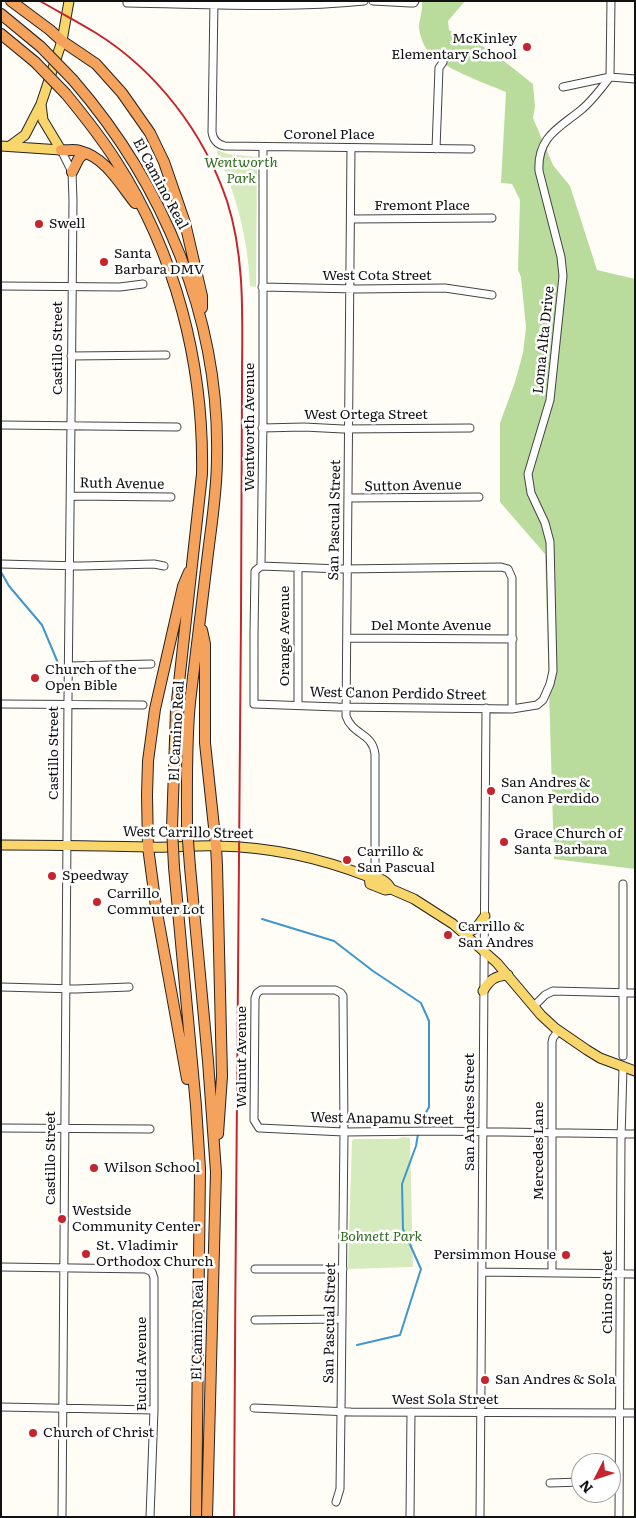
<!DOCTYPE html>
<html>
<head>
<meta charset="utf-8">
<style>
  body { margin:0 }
  #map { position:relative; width:636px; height:1518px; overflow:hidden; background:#fffdf5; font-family:Literata,serif }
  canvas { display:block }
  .frame { position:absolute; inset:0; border:2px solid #111; pointer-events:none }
  .north { position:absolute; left:571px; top:1453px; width:50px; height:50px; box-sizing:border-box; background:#fff; border:1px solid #a0a0a0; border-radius:50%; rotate:229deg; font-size:14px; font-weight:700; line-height:20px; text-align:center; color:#111 }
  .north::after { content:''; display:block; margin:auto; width:18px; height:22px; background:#c4262e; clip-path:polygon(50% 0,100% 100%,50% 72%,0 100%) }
</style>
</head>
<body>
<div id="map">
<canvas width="636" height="1518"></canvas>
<div class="frame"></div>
<div class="north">N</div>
</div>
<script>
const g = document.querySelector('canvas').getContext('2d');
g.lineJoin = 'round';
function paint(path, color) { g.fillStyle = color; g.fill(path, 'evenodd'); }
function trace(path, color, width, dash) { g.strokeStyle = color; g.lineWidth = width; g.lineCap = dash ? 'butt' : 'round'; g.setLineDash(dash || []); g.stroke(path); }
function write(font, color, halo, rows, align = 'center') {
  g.font = font + ' Literata,serif'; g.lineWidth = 5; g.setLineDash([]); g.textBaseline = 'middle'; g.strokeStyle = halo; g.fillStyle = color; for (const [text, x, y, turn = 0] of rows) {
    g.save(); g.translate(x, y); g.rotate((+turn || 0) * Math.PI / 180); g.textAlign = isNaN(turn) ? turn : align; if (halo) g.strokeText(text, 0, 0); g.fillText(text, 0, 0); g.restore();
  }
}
const green = new Path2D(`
  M217,150L228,154L257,157L256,287L250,286C248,240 237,195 217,153Z
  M403,1137L410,1138L413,1267L348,1269L352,1141L354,1139H397Z`);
const forest = new Path2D(`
  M422,1H465L448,21L449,30L490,50L533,84L535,107L533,118L553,165L570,186L597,270L635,279V869L554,859L545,554L500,502V423L515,382L523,353L526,327L521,277L518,270L520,200L512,184L501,183L506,92C487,84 439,67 427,50C423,44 420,36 419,28C419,19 423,11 422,1Z`);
const stream = new Path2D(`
  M1,572L9,586L42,625L58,663
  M262,919L334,941L373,971L421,1003L429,1021V1107L419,1125L418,1129
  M357,1345L400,1335L421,1269L403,1229L402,1184L416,1146L418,1134`);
const minor = new Path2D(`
  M214,1L212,132C213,139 217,145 225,146L471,149
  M373,1L410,3H414L415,1
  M127,3C206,4 285,9 364,1
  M563,87L610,77L635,79
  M263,148V420L261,566L255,571L254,634V704L338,707L512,709L537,705L543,700L550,684L553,671L550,542L545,523L531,493L528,474L550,400L563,276L561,257L539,171C537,137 559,128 581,110C592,101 601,89 610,77L611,1
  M351,148L346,716C353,736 372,732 375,754V868L369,877
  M436,149L439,68L443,62
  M61,150L72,172L73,200C71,366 71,532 68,698L62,1517
  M351,219L492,218
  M1,286L120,287L143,284
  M262,287L357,289L445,288L492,295
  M71,356L166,355
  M1,425L177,427
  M262,428L304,427L343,429L470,428
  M72,496L171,497
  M348,498L479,497
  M1,564L81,566L154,564L164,566
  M261,566L341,569L501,567L508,569L512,578V709
  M348,638L513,639
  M70,666L151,664
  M1,704L143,705
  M298,704V568
  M1,987L76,989L129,987
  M534,1006L545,995L553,991L635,993
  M623,1056V884
  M1,1128L150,1129
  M1,1267L146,1269L152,1272L154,1278V1410L150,1517
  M255,1269H343
  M482,1272L635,1274
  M552,1273V1042L553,1038L558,1031
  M255,1320L342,1319
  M1,1407L154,1410
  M254,1408L351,1412L635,1413
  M550,1483L581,1482
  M336,1502L340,1489L341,1412L344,1132L343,996L341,993L335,990H261L257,993L255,998L254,1120L259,1128L344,1132L436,1131L635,1134
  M410,1517L411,1412
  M480,1517L486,708
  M619,1517L621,1140L623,1067`);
const major = new Path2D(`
  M1,146L61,150
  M10,146L25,135L40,106
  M61,150L43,120L41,104L62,41L69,1
  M1,845C51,845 100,846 149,847C172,848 195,845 218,846C270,847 321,858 369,877C379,877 387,881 391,889
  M369,877L370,884L385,890L391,889L414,899L453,924L497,963L541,1015L555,1028L587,1050L600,1058L635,1071
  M466,934L477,927L485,916
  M483,991C490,979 495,976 508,975`);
const highway = new Path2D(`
  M11,1L50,30L62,41L96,64L122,93L150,133L164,162L185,223L202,296V308
  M1,14L41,47
  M1,34L35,62
  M73,80C164,185 220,318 217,458C217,490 212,521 208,553C202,602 196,652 190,702C186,744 187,786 187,828
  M66,94C84,116 101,137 116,161C176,254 204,364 202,474L176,710L172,828
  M61,150C67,151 74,149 80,151C105,157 120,184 135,203
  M72,172L79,158L85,153
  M202,630L205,644V743L216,846L217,865L222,1076L218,1134
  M174,867L196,1106L200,1169L196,1517
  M190,867L208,1061L216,1172L207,1517
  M187,1079L156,907L148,847L147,795L148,761L155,709L183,586L189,572`);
const rail = new Path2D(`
  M40,1C59,12 78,22 96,33C157,71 204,133 227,201C246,260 242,323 242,384C242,462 241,540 241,617C237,917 236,1217 234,1517`);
const highwayBridge = new Path2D(`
  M41,47L73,80
  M35,62L66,94
  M172,828L174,867
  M187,828L190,867`);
const markers = [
  [527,47,5,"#c4262e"],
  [39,224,5,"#c4262e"],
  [104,262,5,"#c4262e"],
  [35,678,5,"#c4262e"],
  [491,791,5,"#c4262e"],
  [504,842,5,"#c4262e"],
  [347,860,5,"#c4262e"],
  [52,876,5,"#c4262e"],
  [97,902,5,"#c4262e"],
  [448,935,5,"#c4262e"],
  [94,1168,5,"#c4262e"],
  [62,1219,5,"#c4262e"],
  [86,1254,5,"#c4262e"],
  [566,1255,5,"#c4262e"],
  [485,1380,5,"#c4262e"],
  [33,1433,5,"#c4262e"]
];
const poiNames = [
  ["McKinley",517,39,"right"],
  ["Elementary School",517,55,"right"],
  ["Swell",49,224],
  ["Santa",114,254],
  ["Barbara DMV",114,270],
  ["Church of the",45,670],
  ["Open Bible",45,686],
  ["San Andres &",501,783],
  ["Canon Perdido",501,799],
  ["Grace Church of",514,834],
  ["Santa Barbara",514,850],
  ["Carrillo &",357,852],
  ["San Pascual",357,868],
  ["Speedway",62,876],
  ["Carrillo",107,894],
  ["Commuter Lot",107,910],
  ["Carrillo &",458,927],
  ["San Andres",458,943],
  ["Wilson School",104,1168],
  ["Westside",72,1211],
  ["Community Center",72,1227],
  ["St. Vladimir",96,1246],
  ["Orthodox Church",96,1262],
  ["Persimmon House",556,1255,"right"],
  ["San Andres & Sola",495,1380],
  ["Church of Christ",43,1433]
];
const streetNames = [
  ["Coronel Place",329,135],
  ["El Camino Real",160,184,62],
  ["Fremont Place",422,206],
  ["West Cota Street",377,276],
  ["Loma Alta Drive",544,340,-84],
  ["Castillo Street",58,348,-90],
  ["West Ortega Street",366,415],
  ["Wentworth Avenue",250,427,-90],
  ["Ruth Avenue",122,484,1],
  ["Sutton Avenue",413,486,-1],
  ["San Pascual Street",335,520,-89],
  ["Del Monte Avenue",431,626],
  ["Orange Avenue",285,636,-90],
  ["West Canon Perdido Street",398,694,1],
  ["El Camino Real",177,731,-87],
  ["Castillo Street",54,753,-90],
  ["West Carrillo Street",188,833,1],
  ["Walnut Avenue",242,1057,-90],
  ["San Andres Street",470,1112,-90],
  ["West Anapamu Street",382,1119,1],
  ["Mercedes Lane",539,1151,-90],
  ["Castillo Street",51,1158,-90],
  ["Chino Street",608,1292,-90],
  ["San Pascual Street",330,1323,-89],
  ["El Camino Real",198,1330,-89],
  ["Euclid Avenue",142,1364,-90],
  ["West Sola Street",445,1400]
];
const parkNames = [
  ["Wentworth",241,163],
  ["Park",241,179],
  ["Bohnett Park",381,1237]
];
paint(green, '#d5ebbd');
paint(forest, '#b9dc9c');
trace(stream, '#3f96cf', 2);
trace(minor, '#444', 9);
trace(major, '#222', 11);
trace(highway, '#222', 12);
trace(minor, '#fff', 7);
trace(major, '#f9d66b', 9);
trace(highway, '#f5a25d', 10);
trace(rail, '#c4262e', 2);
trace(highwayBridge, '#222', 12, []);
trace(highwayBridge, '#f5a25d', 10);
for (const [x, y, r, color] of markers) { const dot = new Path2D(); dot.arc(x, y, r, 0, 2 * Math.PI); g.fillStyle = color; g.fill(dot); trace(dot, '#fff', 2); }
write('14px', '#111', '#fff', poiNames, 'left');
write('14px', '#111', '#fff', streetNames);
write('italic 14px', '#2f6b1f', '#fff', parkNames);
</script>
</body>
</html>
